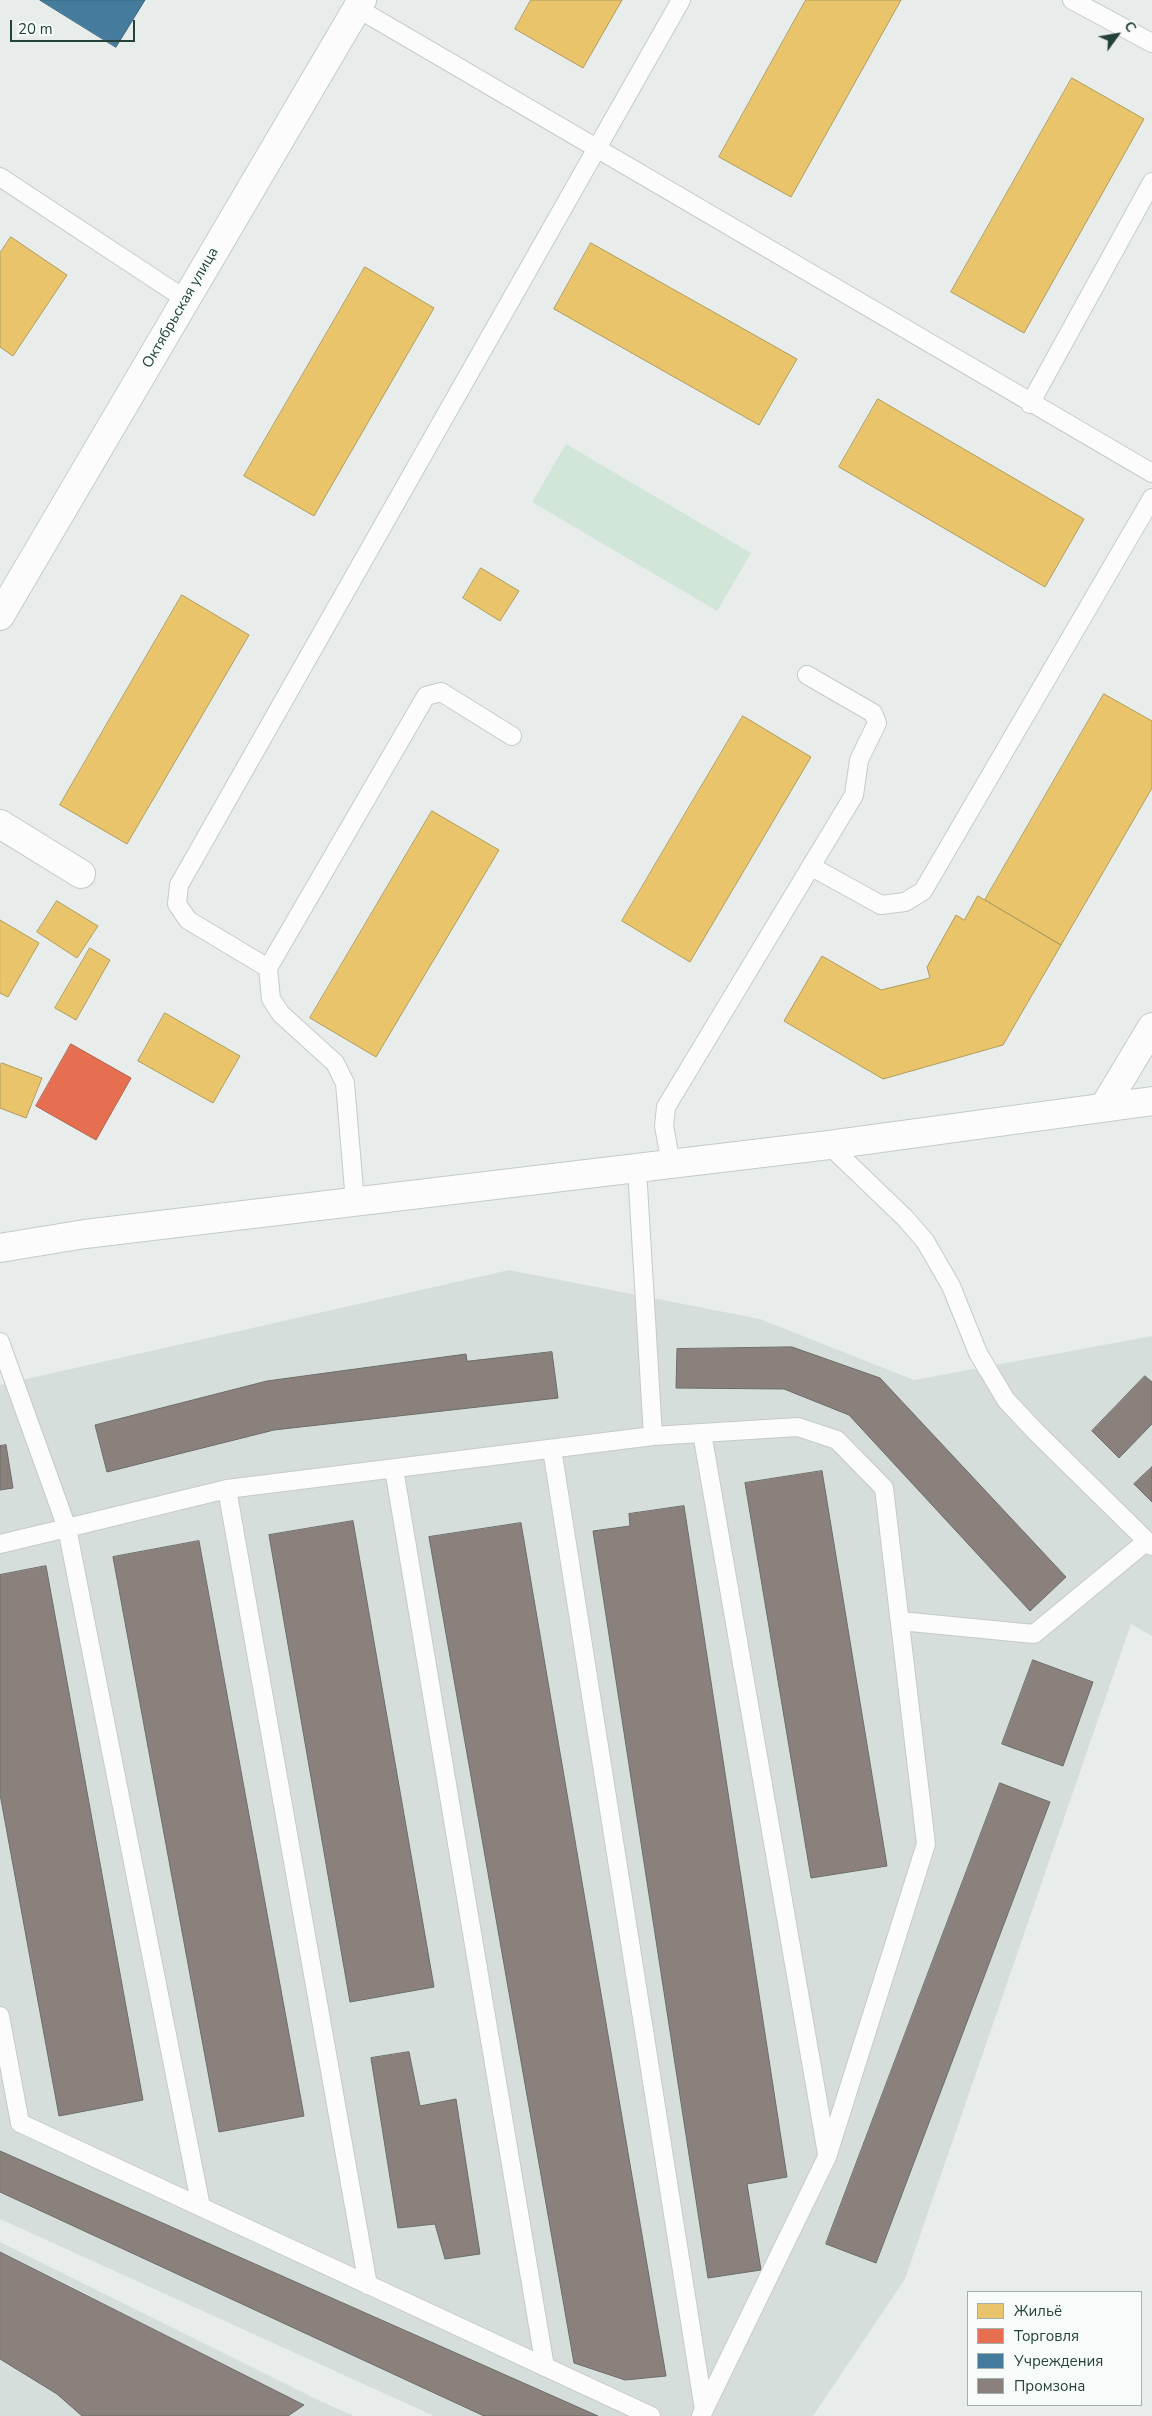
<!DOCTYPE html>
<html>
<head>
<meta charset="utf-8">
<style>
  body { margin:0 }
  #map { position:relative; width:1152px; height:2416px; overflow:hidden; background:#e8edeb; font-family:"Nunito Sans",sans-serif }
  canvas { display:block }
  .legend { position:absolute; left:967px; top:2291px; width:175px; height:115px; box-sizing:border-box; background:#f7fbf9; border:1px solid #a3b1ad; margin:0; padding:6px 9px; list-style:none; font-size:15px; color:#24423a }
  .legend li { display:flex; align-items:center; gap:10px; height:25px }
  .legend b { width:25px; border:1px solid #a3b1ad }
  .north { position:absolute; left:1092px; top:10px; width:50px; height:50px; -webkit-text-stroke:4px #f7fbf9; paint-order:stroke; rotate:58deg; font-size:14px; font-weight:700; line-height:20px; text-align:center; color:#24423a }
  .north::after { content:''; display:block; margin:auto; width:18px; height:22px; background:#24423a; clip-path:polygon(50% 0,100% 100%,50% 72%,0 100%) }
  .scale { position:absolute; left:10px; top:20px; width:125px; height:22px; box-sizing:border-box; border:2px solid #24423a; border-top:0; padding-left:6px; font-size:15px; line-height:18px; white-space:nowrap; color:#24423a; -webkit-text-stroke:4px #f7fbf9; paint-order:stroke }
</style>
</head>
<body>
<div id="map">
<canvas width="1152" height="2416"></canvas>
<ul class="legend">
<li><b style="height:14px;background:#e9c46a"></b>Жильё</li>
<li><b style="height:14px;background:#e76f51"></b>Торговля</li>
<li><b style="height:14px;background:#457b9d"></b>Учреждения</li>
<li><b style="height:14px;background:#8a817c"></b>Промзона</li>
</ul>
<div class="north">С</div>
<div class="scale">20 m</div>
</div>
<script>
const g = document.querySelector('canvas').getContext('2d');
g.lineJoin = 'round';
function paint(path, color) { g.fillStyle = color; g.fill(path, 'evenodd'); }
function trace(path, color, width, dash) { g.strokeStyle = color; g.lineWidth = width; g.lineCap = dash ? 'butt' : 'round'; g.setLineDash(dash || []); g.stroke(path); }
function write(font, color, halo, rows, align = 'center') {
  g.font = font + ' "Nunito Sans",sans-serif'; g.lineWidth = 5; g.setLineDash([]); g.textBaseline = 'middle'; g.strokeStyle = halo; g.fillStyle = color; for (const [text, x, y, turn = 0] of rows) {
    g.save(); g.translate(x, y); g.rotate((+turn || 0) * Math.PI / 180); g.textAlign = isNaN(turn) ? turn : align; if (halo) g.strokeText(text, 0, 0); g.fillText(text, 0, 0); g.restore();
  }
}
const built = new Path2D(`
  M509,1270L760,1319L914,1380L1152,1336V1636L1131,1624L905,2279L813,2416H434L0,2219V1385Z
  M0,2242L320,2401L354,2416H0Z`);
const green = new Path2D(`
  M566,444L751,553L717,611L532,502Z`);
const homes = new Path2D(`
  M531,0H622L583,68L515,29Z
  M806,0H901L791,197L719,157Z
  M1072,78L1144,119L1024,333L951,292Z
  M11,237L67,275L13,356L0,347V253Z
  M591,243L797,359L759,425L554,309Z
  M365,267L434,308L314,516L244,476Z
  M878,399L1084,519L1045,587L839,467Z
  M481,568L519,591L500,621L463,598Z
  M182,595L249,635L127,844L60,805Z
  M1104,694L1152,721V788L1061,945L985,900Z
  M743,716L811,757L690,962L622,921Z
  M432,811L499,850L376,1057L310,1018Z
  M978,896L1061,945L1003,1045L883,1079L784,1021L822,956L881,990L930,978L927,967L956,915L964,920Z
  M57,901L98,926L77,958L37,932Z
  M0,920L39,943L8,997L0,993Z
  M90,948L110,960L76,1020L55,1008Z
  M165,1013L240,1056L213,1103L138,1061Z
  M2,1063L42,1078L26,1118L0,1108V1065Z`);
const shops = new Path2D(`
  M71,1044L131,1078L96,1140L36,1106Z`);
const public = new Path2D(`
  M40,0H145L116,47Z`);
const industry = new Path2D(`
  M792,1347L880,1378L1066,1577L1030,1611L849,1415L784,1389L676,1388L677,1349Z
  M552,1352L558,1398L274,1430L107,1472L95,1425L267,1381L466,1354L467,1361Z
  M1145,1376L1152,1382V1424L1119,1458L1092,1431Z
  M6,1445L13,1488L0,1490V1446Z
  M1152,1467V1502L1134,1484Z
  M822,1471L887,1866L811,1878L745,1483Z
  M684,1506L787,2177L747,2184L761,2270L708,2278L593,1531L630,1526L629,1514Z
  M353,1521L434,1987L350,2002L269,1535Z
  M521,1523L666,2376L625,2380L574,2363L429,1537Z
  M199,1541L304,2116L219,2132L113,1557Z
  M46,1566L143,2100L59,2116L0,1794V1575Z
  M1033,1660L1093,1682L1063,1766L1002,1744Z
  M1000,1783L1050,1802L876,2263L826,2244Z
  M409,2052L420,2106L456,2099L480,2254L445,2259L435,2224L398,2228L371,2058Z
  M0,2151L598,2416H484L0,2192Z
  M0,2252L304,2405L288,2416H82L57,2394L0,2359Z`);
const service = new Path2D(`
  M1072,0L1152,43
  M357,8L1152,473
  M0,177L185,299
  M1030,404L1152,182
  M812,867L881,905L905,902L923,891L1152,498
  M268,968L188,920L177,904L179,885L681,0
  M829,1145L905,1218L925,1241L951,1286L978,1353L1006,1400L1036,1432L1152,1546
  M671,1164L664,1126L666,1107L854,795L859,760L877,723L873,713L807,675
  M355,1202L345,1083L335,1063L281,1014L271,999L268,968L426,696L441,692L512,736
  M0,1342L67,1528L0,1544
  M702,1433L827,2154
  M653,1436L798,1427L837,1440L884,1488L926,1844L827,2157L701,2416
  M552,1449L704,2410
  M394,1469L545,2367
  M227,1489L368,2285
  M900,1621L1034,1634L1147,1541
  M0,2016L20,2123L651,2416
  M201,2207L67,1528L227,1489L653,1436L637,1169`);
const minor = new Path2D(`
  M0,616L362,0
  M0,824L81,874`);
const tertiary = new Path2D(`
  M1104,1107L1152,1027`);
const secondary = new Path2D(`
  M0,1248L85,1234L829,1145L1152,1101`);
const streetNames = [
  ["Октябрьская улица",181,308,-60]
];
paint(built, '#d6dedb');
paint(green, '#d1e6d8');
paint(homes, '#e9c46a');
trace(homes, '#ae9d5c', 1);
paint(shops, '#e76f51');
trace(shops, '#ac624a', 1);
paint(public, '#457b9d');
trace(public, '#3b6a7f', 1);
paint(industry, '#8a817c');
trace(industry, '#6b6e68', 1);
trace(service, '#c5cac8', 20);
trace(minor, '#c5cac8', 30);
trace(tertiary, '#c5cac8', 30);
trace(secondary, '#c3cbc8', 30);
trace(service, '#fcfcfc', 18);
trace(minor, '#fcfcfc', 28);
trace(tertiary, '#fcfcfc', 28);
trace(secondary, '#fcfcfc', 28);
write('15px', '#24423a', '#f7fbf9', streetNames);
</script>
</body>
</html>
